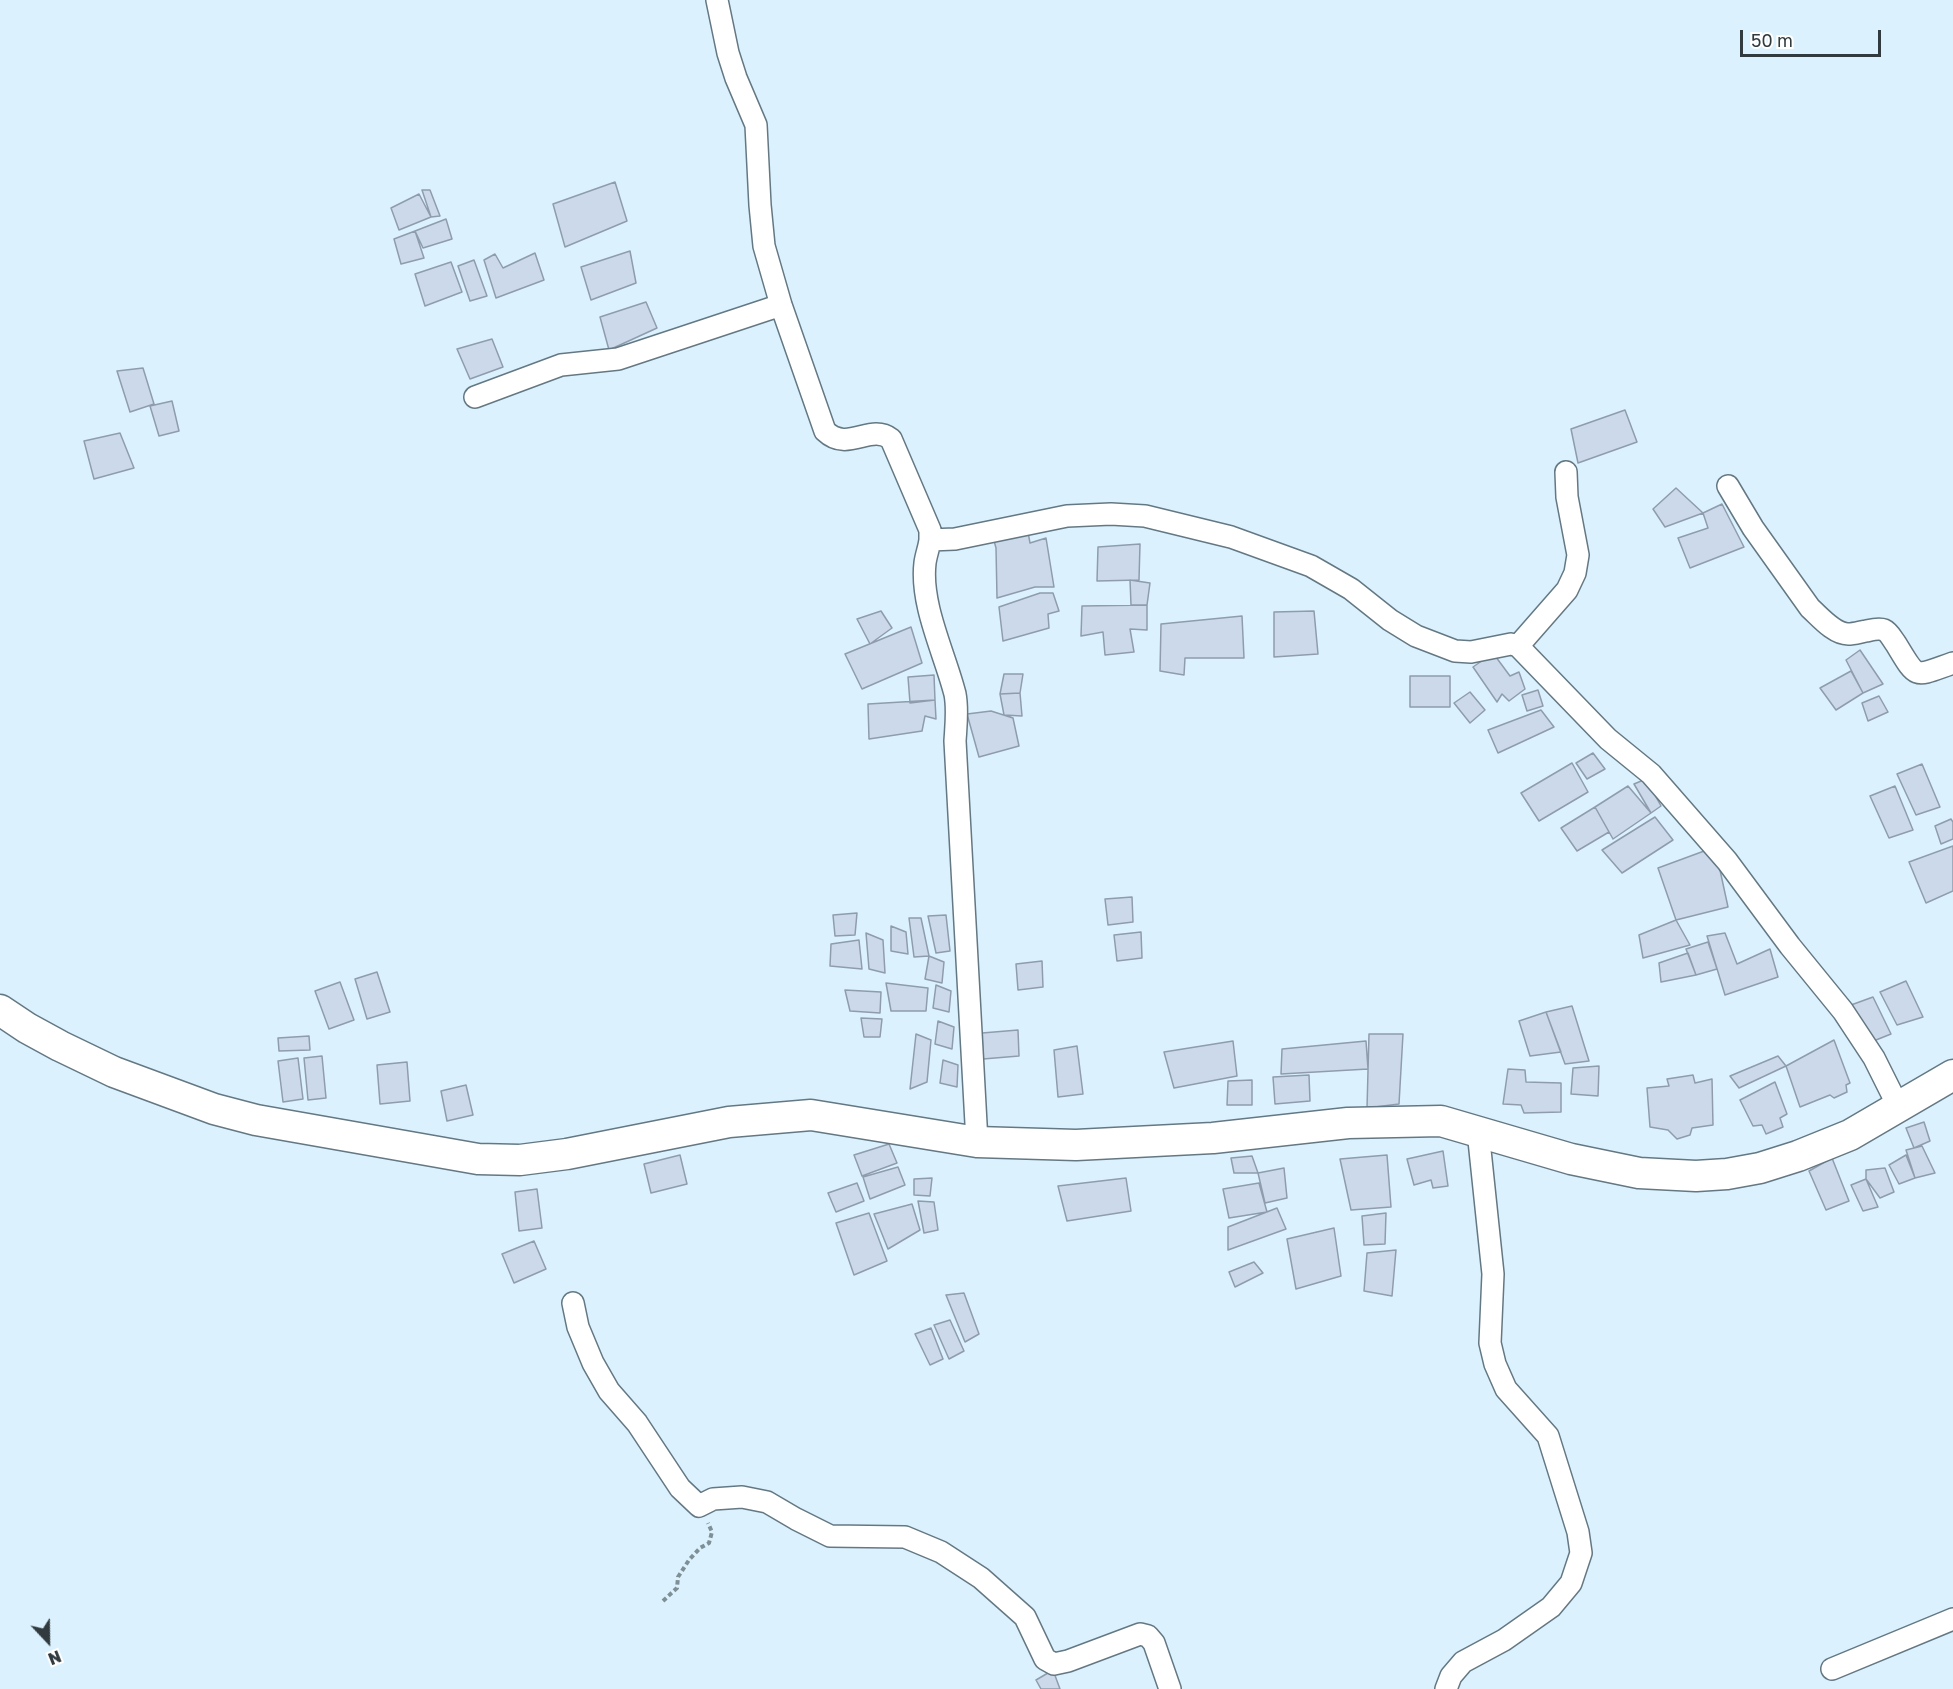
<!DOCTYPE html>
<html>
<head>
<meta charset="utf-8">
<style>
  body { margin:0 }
  #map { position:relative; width:1953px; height:1689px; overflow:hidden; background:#dbf2fe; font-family:"Golos Text",sans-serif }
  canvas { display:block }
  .north { position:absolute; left:18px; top:1611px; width:60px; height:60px; -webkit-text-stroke:4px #fff; paint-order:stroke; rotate:158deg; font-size:16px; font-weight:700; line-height:24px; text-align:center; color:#313a3e }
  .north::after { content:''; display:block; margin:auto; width:21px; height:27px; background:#313a3e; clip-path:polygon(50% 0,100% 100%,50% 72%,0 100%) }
  .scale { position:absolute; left:1740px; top:30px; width:141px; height:27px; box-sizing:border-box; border:3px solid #313a3e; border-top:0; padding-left:8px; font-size:18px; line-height:21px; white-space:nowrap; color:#313a3e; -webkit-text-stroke:4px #fff; paint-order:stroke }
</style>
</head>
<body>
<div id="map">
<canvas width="1953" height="1689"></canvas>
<div class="north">N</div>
<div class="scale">50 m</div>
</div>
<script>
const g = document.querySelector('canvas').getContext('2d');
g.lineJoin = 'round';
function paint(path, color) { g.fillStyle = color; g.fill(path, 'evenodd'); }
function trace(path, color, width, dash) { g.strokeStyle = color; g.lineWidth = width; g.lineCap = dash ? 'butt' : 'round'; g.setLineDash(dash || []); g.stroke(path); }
const building = new Path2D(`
  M615,182L627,221L565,247L553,204Z
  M422,190H430L440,216L431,217Z
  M419,194L431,217L399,230L391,208Z
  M446,219L452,239L423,248L415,231Z
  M415,231L424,258L401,264L394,239Z
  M630,251L636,283L591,300L581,267Z
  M535,253L544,280L496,298L484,260L495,254L503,268Z
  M474,260L487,296L470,301L458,266Z
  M451,262L462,292L425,306L415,274Z
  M646,302L657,328L609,350L600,317Z
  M492,339L503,367L470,379L457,349Z
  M143,368L154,404L130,412L117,371Z
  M172,401L179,431L159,436L150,406Z
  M1625,410L1637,442L1578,463L1571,429Z
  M120,433L134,468L94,479L84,441Z
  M1676,488L1703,513L1665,527L1653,509Z
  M1722,504L1744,547L1690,568L1678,538L1708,528L1703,513Z
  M1028,532L1030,543L1046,538L1054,587H1035L997,598L996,548L993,537Z
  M1140,544L1139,580L1097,581L1098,547Z
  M1130,580L1150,583L1147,605H1131Z
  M1040,593H1053L1059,611L1048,614L1049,628L1003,641L999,607Z
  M1147,605V630L1130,629L1134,652L1105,655L1103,632L1081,636L1082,606Z
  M881,611L892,628L870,644L857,619Z
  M1314,611L1318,654L1274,657V612Z
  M1242,616L1244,658H1185L1184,675L1160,671L1161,624Z
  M911,627L922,663L862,689L845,654Z
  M1860,650L1883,684L1863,693L1846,660Z
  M1493,653L1510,676L1519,672L1525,689L1509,701L1502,694L1497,702L1473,667Z
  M1851,671L1863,693L1836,710L1820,688Z
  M1004,674H1023L1020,693L1000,694Z
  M934,675L935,700L910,703L908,677Z
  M1410,676H1450V707H1410Z
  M1538,690L1543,706L1527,711L1522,695Z
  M1470,692L1485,710L1470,723L1454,703Z
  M1020,693L1022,716L1004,715L1000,694Z
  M1879,696L1888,712L1868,721L1862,703Z
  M935,700L936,719L925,716L922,731L869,739L868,704Z
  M1541,710L1554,727L1498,753L1488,730Z
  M991,711L1013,718L1019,746L979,757L967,714Z
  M1593,753L1605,769L1587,779L1576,763Z
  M1572,763L1588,792L1539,821L1521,793Z
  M1922,764L1940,807L1916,815L1897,774Z
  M1646,779L1661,806L1651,813L1634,784Z
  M1628,786L1651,813L1613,839L1595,807Z
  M1895,786L1913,830L1889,838L1870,796Z
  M1595,807L1609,832L1577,851L1561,828Z
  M1655,817L1673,840L1622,873L1602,850Z
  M1951,819L1953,822V839L1941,844L1935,826Z
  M1953,846V891L1926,903L1909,862Z
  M1715,847L1728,907L1676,920L1658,868Z
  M1132,897L1133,922L1108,925L1105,899Z
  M857,913L855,935L835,936L833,915Z
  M946,915L950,951L936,953L928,916Z
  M909,918H921L929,956L914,957Z
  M1676,920L1690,945L1643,958L1639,935Z
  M891,926L906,932L908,954L891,951Z
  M1141,932L1142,958L1117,961L1114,935Z
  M866,933L883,940L885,973L869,969Z
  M1725,933L1737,964L1770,949L1778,977L1725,995L1707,936Z
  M859,940L862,969L830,966L831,944Z
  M1708,942L1717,969L1696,975L1686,949Z
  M1688,953L1696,975L1661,982L1659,963Z
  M929,956L944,962L942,983L925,979Z
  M1042,961L1043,987L1018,990L1016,964Z
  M377,972L390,1012L367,1019L355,979Z
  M1906,981L1923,1017L1897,1025L1880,992Z
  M340,982L354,1020L329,1029L315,991Z
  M886,983L928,988L926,1011H891Z
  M936,985L951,991L949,1012L933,1008Z
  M845,990L881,992L880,1013L850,1011Z
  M1873,997L1891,1034L1871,1042L1851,1005Z
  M1572,1006L1589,1061L1565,1064L1546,1012Z
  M1546,1012L1561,1052L1530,1056L1519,1021Z
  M861,1018L882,1019L880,1037H864Z
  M938,1021L954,1027L952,1049L935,1044Z
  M1018,1030L1019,1056L983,1059L982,1033Z
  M916,1034L931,1040L927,1082L910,1089Z
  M1369,1034H1403L1399,1104L1367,1108Z
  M309,1036L310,1050L279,1051L278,1038Z
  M1834,1040L1850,1083L1846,1085L1847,1092L1834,1098L1830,1095L1800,1107L1786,1066Z
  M1233,1041L1237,1076L1174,1088L1164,1052Z
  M1366,1041L1368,1069L1281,1074L1282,1049Z
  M1077,1046L1083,1094L1058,1097L1054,1050Z
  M322,1056L326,1098L308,1100L304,1058Z
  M1778,1056L1786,1066L1739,1088L1730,1076Z
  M298,1058L303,1099L283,1102L278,1061Z
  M943,1060L958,1065L957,1087L940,1083Z
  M407,1062L410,1101L380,1104L377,1065Z
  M1599,1066L1598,1096L1571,1094L1573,1068Z
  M1508,1069L1525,1070L1526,1082L1561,1083V1112L1524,1113L1521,1105L1503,1104Z
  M1309,1075L1310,1101L1275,1104L1273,1077Z
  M1693,1075L1695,1083L1712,1079L1713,1125L1692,1128L1690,1135L1677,1139L1668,1130L1650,1127L1647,1088L1669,1086L1667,1079Z
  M1252,1080V1105H1227L1228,1081Z
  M1775,1082L1787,1114L1780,1118L1783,1127L1766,1134L1762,1125L1753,1126L1740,1100Z
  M466,1085L473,1115L447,1121L441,1091Z
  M1924,1122L1930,1141L1914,1148L1906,1128Z
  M889,1144L897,1163L862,1176L854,1155Z
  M1922,1146L1935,1173L1915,1178L1906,1150Z
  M1443,1151L1448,1186L1433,1188L1431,1180L1414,1185L1407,1159Z
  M680,1155L687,1184L651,1193L644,1164Z
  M1387,1155L1391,1207L1351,1210L1340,1159Z
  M1906,1155L1915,1178L1899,1184L1889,1165Z
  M1252,1156L1258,1173H1234L1231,1158Z
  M1832,1158L1849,1201L1826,1210L1809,1171Z
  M898,1167L905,1185L870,1199L863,1177Z
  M1284,1168L1287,1198L1265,1203L1258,1173Z
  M1885,1168L1894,1192L1880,1198L1866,1179V1170Z
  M932,1178L930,1196L914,1195V1179Z
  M1126,1178L1131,1211L1067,1221L1058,1186Z
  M1866,1179L1878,1207L1863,1211L1851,1185Z
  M857,1183L864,1201L836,1212L828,1193Z
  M1259,1183L1267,1212L1229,1218L1223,1189Z
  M537,1189L542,1228L519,1231L515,1192Z
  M918,1201L934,1202L938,1230L924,1233Z
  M912,1204L920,1230L888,1249L874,1214Z
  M1277,1208L1286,1229L1228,1250V1227Z
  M869,1213L887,1261L854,1275L836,1223Z
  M1386,1213L1385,1244L1364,1245L1362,1216Z
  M1334,1228L1341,1276L1296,1289L1287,1239Z
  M534,1241L546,1269L514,1283L502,1254Z
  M1396,1250L1392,1296L1364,1291L1367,1253Z
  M1254,1262L1263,1273L1235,1287L1229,1272Z
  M964,1293L979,1334L965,1342L946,1295Z
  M950,1320L964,1351L949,1359L934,1325Z
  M931,1328L943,1359L930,1365L915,1334Z
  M1053,1670L1060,1689H1041L1036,1680Z`);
const path = new Path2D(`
  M663,1601L677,1588L678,1577L689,1560L700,1548L709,1543L712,1532L708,1523`);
const street = new Path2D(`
  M717,0L728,53L736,78L756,125L760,205L764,246L781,305L825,431C848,453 870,423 891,439L930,530V540L955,539L1067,516L1111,514L1145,516L1231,537L1311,566L1351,589L1390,620L1416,636L1455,651L1471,652L1511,644L1518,646L1608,739L1651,774L1727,861L1790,946L1843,1011L1874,1058L1899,1108
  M475,397L561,365L618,359L781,305
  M1728,486L1753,528L1810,608C1820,617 1834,634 1848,634C1854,634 1860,632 1866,631C1871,630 1879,628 1884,630C1889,632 1893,640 1896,644C1918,680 1913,677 1953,663
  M930,540C929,548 926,555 925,563C920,605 945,654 955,694C958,709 956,725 955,741L977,1142
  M1518,646L1567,590L1575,573L1578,555L1567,497L1566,472
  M573,1303L578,1327L593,1363L609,1391L637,1423L680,1488L699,1506L713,1499L742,1497L767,1502L796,1519L830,1536L905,1537L941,1552L981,1578L1025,1617L1045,1659L1054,1664L1068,1661L1140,1634L1148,1636L1154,1643L1170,1689
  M1832,1669L1953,1619
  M1446,1689L1451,1676L1463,1662L1504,1640L1551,1607L1571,1583L1581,1553L1578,1532L1548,1436L1506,1389L1495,1364L1490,1343L1493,1274L1478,1131`);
const secondary = new Path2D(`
  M0,1010L27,1028L60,1046L114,1072L214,1109L256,1120L478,1159L520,1160L567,1154L729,1122L811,1115L977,1142L1076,1145L1213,1138L1348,1123L1441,1121L1571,1159L1639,1173L1696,1176L1727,1174L1760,1168L1798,1156L1850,1135L1953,1075`);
paint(building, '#cbd9eb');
trace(building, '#8f9cad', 1.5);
trace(street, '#647883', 24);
trace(secondary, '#647883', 33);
trace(path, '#7f8f96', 4, [4.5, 3]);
trace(street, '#fff', 21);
trace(secondary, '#fff', 30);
</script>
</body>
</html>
